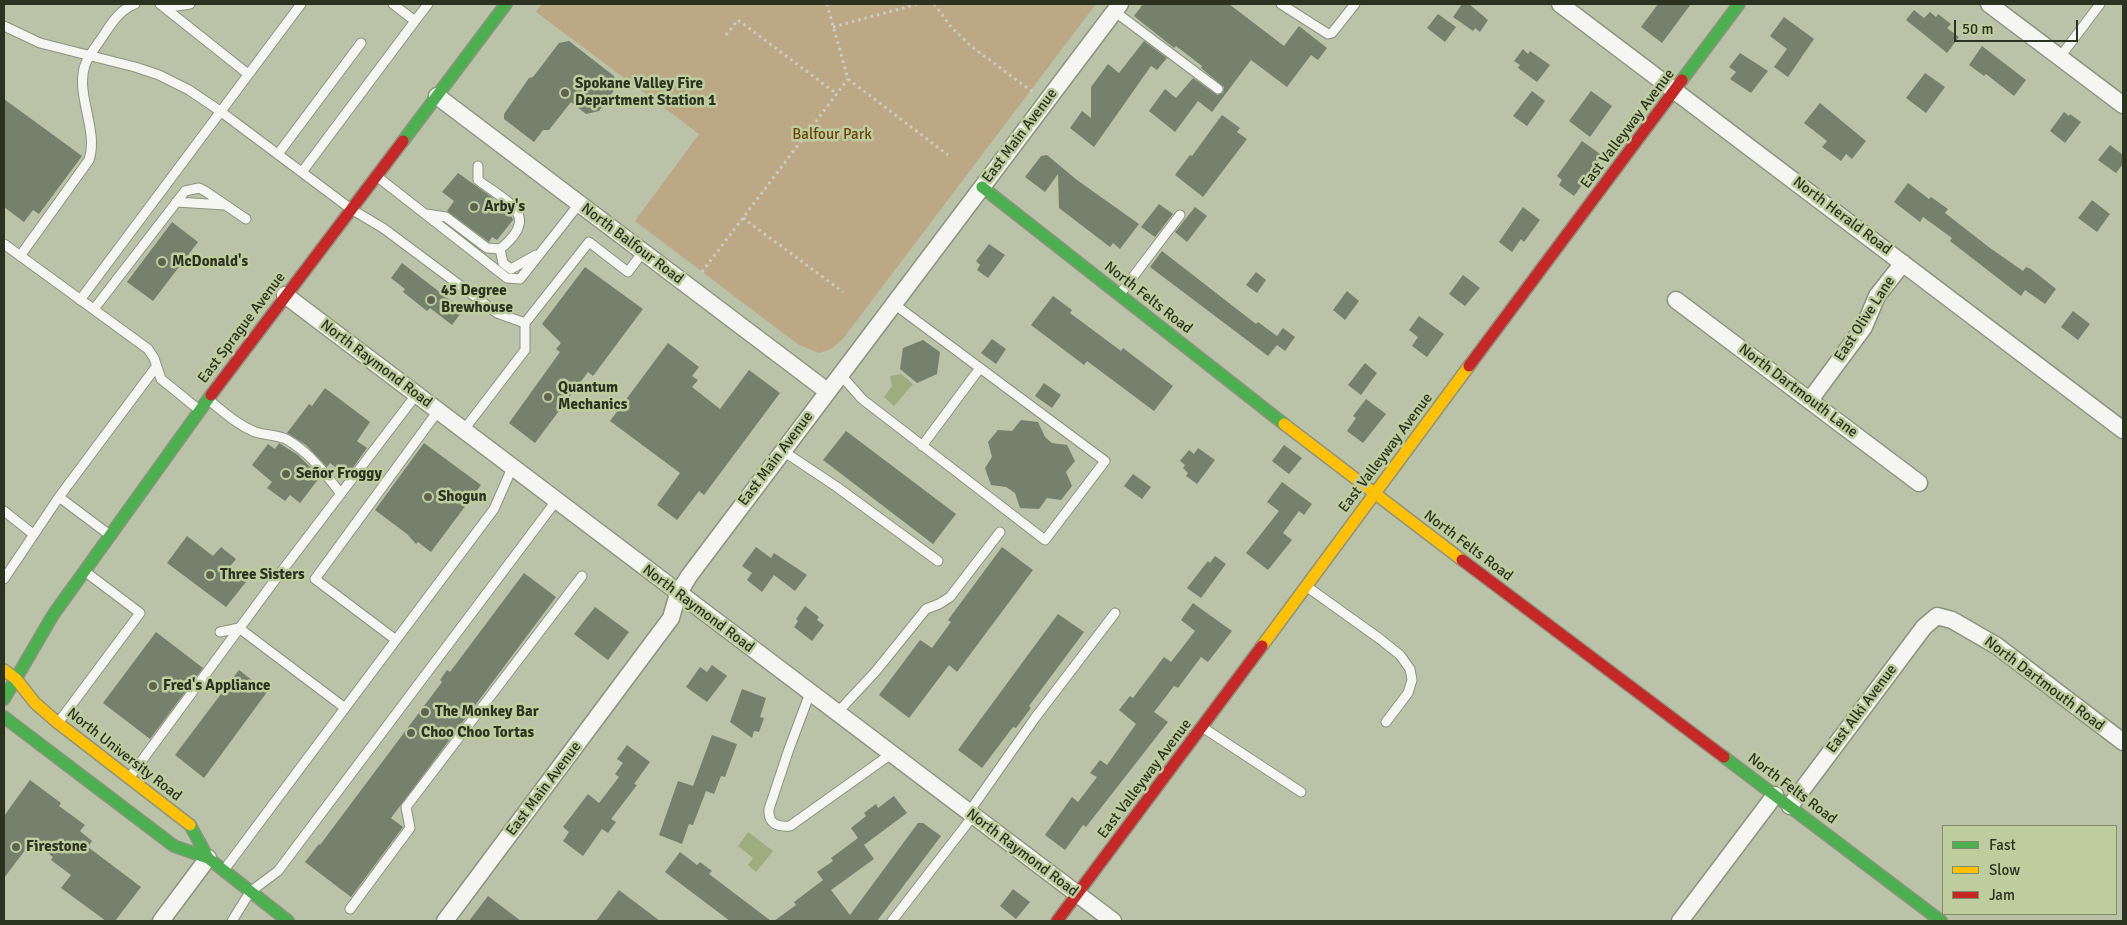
<!DOCTYPE html>
<html>
<head>
<meta charset="utf-8">
<style>
  body { margin:0 }
  #map { position:relative; width:2127px; height:925px; overflow:hidden; background:#bac2a8; font-family:Signika,sans-serif }
  canvas { display:block }
  .frame { position:absolute; inset:0; border:5px solid #2c3220; pointer-events:none }
  .legend { position:absolute; left:1942px; top:825px; width:175px; height:90px; box-sizing:border-box; background:#bdcd9e; border:1px solid #838f6c; margin:0; padding:6px 9px; list-style:none; font-size:15px; color:#2c3220 }
  .legend li { display:flex; align-items:center; gap:10px; height:25px }
  .legend b { width:25px; border:1px solid #838f6c }
  .scale { position:absolute; left:1954px; top:20px; width:124px; height:22px; box-sizing:border-box; border:2px solid #2c3220; border-top:0; padding-left:6px; font-size:15px; line-height:18px; white-space:nowrap; color:#2c3220; -webkit-text-stroke:4px #bdcd9e; paint-order:stroke }
</style>
</head>
<body>
<div id="map">
<canvas width="2127" height="925"></canvas>
<div class="frame"></div>
<ul class="legend">
<li><b style="height:6px;background:#4caf50"></b>Fast</li>
<li><b style="height:6px;background:#ffc107"></b>Slow</li>
<li><b style="height:6px;background:#c62828"></b>Jam</li>
</ul>
<div class="scale">50 m</div>
</div>
<script>
const g = document.querySelector('canvas').getContext('2d');
g.lineJoin = 'round';
function paint(path, color) { g.fillStyle = color; g.fill(path, 'evenodd'); }
function trace(path, color, width, dash) { g.strokeStyle = color; g.lineWidth = width; g.lineCap = dash ? 'butt' : 'round'; g.setLineDash(dash || []); g.stroke(path); }
function write(font, color, halo, rows, align = 'center') {
  g.font = font + ' Signika,sans-serif'; g.lineWidth = 5; g.setLineDash([]); g.textBaseline = 'middle'; g.strokeStyle = halo; g.fillStyle = color; for (const [text, x, y, turn = 0] of rows) {
    g.save(); g.translate(x, y); g.rotate((+turn || 0) * Math.PI / 180); g.textAlign = isNaN(turn) ? turn : align; if (halo) g.strokeText(text, 0, 0); g.fillText(text, 0, 0); g.restore();
  }
}
const green = new Path2D(`
  M542,4H1096L842,340L831,349L819,353L799,345L635,221L699,134L536,12Z`);
const water = new Path2D(`
  M901,374L913,384L894,406L884,397L892,386L890,376Z
  M748,832L773,851L756,872L748,865L753,858L738,846Z`);
const building = new Path2D(`
  M1143,4H1229L1284,46L1299,26L1327,48L1318,60L1311,55L1287,87L1251,60L1212,112L1198,101L1175,132L1149,111L1165,89L1176,98L1193,78L1217,95L1223,93L1224,87L1201,68L1202,66L1176,46L1174,48L1134,16Z
  M1462,4H1469L1488,20L1480,32L1475,28L1473,31L1453,17Z
  M1658,4H1691L1662,43L1641,27Z
  M1914,10L1924,18L1930,12L1936,17L1938,14L1951,24L1947,28L1959,37L1947,53L1906,20Z
  M1438,14L1456,27L1445,42L1427,28Z
  M1784,17L1814,39L1788,77L1774,67L1787,49L1770,36Z
  M569,41L614,76L615,89L599,111L586,114L571,102L549,130H543L534,142L504,119V114L529,78L533,77L559,43Z
  M1144,41L1167,58L1157,70L1151,66L1094,147L1070,128L1082,111L1091,118V87L1108,64L1119,73Z
  M1982,46L2026,80L2014,96L1986,74L1984,76L1969,65Z
  M1523,49L1528,54L1530,51L1550,65L1537,82L1518,68L1520,65L1514,61Z
  M1740,53L1768,71L1751,93L1730,79L1736,72L1729,67Z
  M1925,73L1945,87L1926,113L1906,98Z
  M1532,91L1545,101L1527,126L1513,116Z
  M1591,91L1612,106L1590,137L1569,121Z
  M4,99L82,156L39,214L33,210L24,222L4,207Z
  M1820,103L1866,141L1852,159L1846,154L1841,161L1822,147L1827,141L1804,123Z
  M2064,112L2069,116L2070,114L2081,122L2065,143L2050,131Z
  M1222,115L1240,128L1237,132L1247,139L1203,197L1175,175L1190,155L1192,156Z
  M1582,141L1603,156L1574,196L1559,185L1562,180L1557,176Z
  M2110,145L2123,155V164L2116,173L2098,160Z
  M1047,155L1077,180L1139,224L1120,249L1113,243L1110,247L1059,208L1058,174L1045,192L1025,177L1041,156Z
  M458,173L493,198L491,201L512,217L513,220L497,240L492,237L489,242L447,211L454,201L442,192Z
  M1908,183L1929,199L1931,197L1948,209L1945,213L1990,248L2023,271L2026,267L2031,269L2056,289L2045,304L2025,290L2021,296L1950,241L1952,238L1923,217L1920,222L1894,202Z
  M2092,200L2110,214L2097,232L2078,218Z
  M1159,204L1173,214L1155,237L1141,227Z
  M1195,207L1207,216L1187,242L1175,232Z
  M1523,207L1540,220L1524,242L1521,239L1512,252L1499,242Z
  M172,222L198,242L153,301L127,282Z
  M989,244L1005,255L988,278L977,270L980,265L976,261Z
  M1162,251L1256,324L1258,322L1277,336L1283,328L1295,337L1285,351L1277,345L1268,356L1150,267Z
  M402,263L463,310L452,325L430,308L427,311L403,292L405,289L391,278Z
  M585,267L643,309L593,376L588,372L535,443L509,423L560,352L556,349L561,343L542,324Z
  M1256,272L1266,280L1257,293L1246,285Z
  M1463,275L1480,288L1465,306L1449,294Z
  M1347,291L1359,301L1345,320L1333,310Z
  M1053,296L1072,310L1070,313L1121,351L1123,348L1173,386L1154,411L1087,361L1084,365L1031,325Z
  M2073,311L2090,324L2078,340L2061,327Z
  M1419,316L1444,334L1427,357L1412,346L1418,337L1409,330Z
  M992,339L1006,349L996,364L981,353Z
  M923,340L940,352L937,374L917,383L900,369L903,348Z
  M668,343L699,367L692,376L698,380L692,387L720,409L749,370L780,393L704,495L699,491L677,520L657,505L680,473L610,421Z
  M1365,363L1377,373L1361,395L1348,385Z
  M1044,383L1061,395L1052,408L1035,396Z
  M325,388L370,422L357,441L367,448L347,476L330,463L327,467L306,445L287,433L309,404L312,406Z
  M1366,399L1386,414L1363,443L1347,431L1356,418L1353,416Z
  M1021,420L1038,422L1045,437L1052,443L1067,445L1075,461L1066,472L1072,486L1061,500L1047,498L1039,509L1020,508L1015,493L1006,487L991,485L985,468L992,457L988,442L998,430L1012,431Z
  M846,431L956,514L933,544L823,460Z
  M279,443L298,455L320,477L300,503L290,495L285,501L267,488L272,482L252,465L268,444L275,449Z
  M424,443L481,485L431,552L418,542L416,544L407,534L375,510Z
  M1284,445L1302,458L1289,474L1272,461Z
  M1198,448L1215,460L1197,484L1186,476L1188,473L1183,468L1185,465L1180,461L1189,450L1194,454Z
  M1133,474L1151,487L1142,499L1124,486Z
  M1282,482L1312,504L1304,515L1299,511L1283,533L1292,540L1268,570L1246,553L1279,511L1267,502Z
  M187,536L213,556L221,547L236,559L229,568L246,582L226,607L167,563Z
  M756,547L771,558L774,553L807,575L795,591L774,575L762,592L747,580L752,573L742,566Z
  M1002,547L1033,570L957,672L949,665L909,718L879,695L920,640L932,648L951,622L948,620Z
  M1215,556L1226,564L1201,598L1187,588L1208,561L1210,563Z
  M524,573L556,597L391,818L403,827L351,897L305,862L319,844L320,845L442,682L440,680L447,670L450,672Z
  M1193,603L1232,631L1208,662L1201,657L1178,688L1174,686L1154,712L1168,722L1086,827L1083,825L1065,850L1045,835L1072,797L1078,802L1097,777L1090,773L1100,760L1107,765L1136,724L1119,710L1130,696L1133,698L1164,657L1171,662L1195,631L1181,620Z
  M805,606L819,617L817,620L824,625L812,641L794,627L798,621L796,619Z
  M595,607L629,632L608,660L574,634Z
  M1058,614L1084,632L1029,706L1031,708L1016,728L1013,727L982,768L958,750Z
  M156,632L203,668L150,739L103,703Z
  M712,665L727,676L707,702L686,687L700,667L707,672Z
  M239,670L267,692L204,778L175,755Z
  M742,689L766,698L760,717L764,718L759,732L754,731L752,738L730,722Z
  M712,735L737,744L725,777L721,776L714,794L706,791L693,825L689,824L682,844L659,835L678,781L693,786Z
  M627,745L650,762L634,784L637,785L611,819L616,822L608,833L602,829L583,856L563,841L569,832L563,827L588,794L599,803L619,777L615,774L623,763L617,759Z
  M30,780L61,803L59,806L85,825L80,831L92,841L88,847L141,887L115,921H106L61,888L71,875L51,860L53,857L32,841L4,878V816Z
  M894,796L907,813L864,845L874,859L831,890L850,915L918,823H923L941,836L877,921H774L796,905L794,902L823,880L817,872L833,861L831,858L858,838L851,828L866,816L864,813L876,804L878,808Z
  M680,852L697,865L700,862L712,871L709,874L771,921H730L665,872Z
  M1013,889L1030,902L1016,919L1000,906Z
  M619,890L660,921H596Z
  M488,896L521,921H469Z`);
const path = new Path2D(`
  M827,4L848,79L948,155
  M934,4L952,28L972,47L1034,93
  M833,27L918,4
  M726,35L738,20L837,94
  M743,218L843,292
  M702,272L848,79`);
const lane = new Path2D(`
  M160,4L248,74
  M393,4L415,21L428,4
  M1281,4L1328,34L1332,33L1355,4
  M161,5L177,6L190,4
  M1114,11L1218,89
  M4,26L40,43L135,67L159,75L189,90L220,111L351,209L383,228L497,313L525,323
  M2060,57L2100,4
  M278,154L361,43
  M302,172L415,21
  M379,178L507,278L520,279L579,204
  M176,202L225,205
  M426,214L446,217L487,248L500,249C542,215 508,203 478,180V166
  M4,244L148,349L154,358L161,379L198,409
  M500,249L503,263L511,269L536,255
  M20,256L89,160C99,131 75,94 85,65C89,54 99,43 105,33C113,21 121,9 135,4
  M1120,294L1180,215
  M80,300L301,4
  M94,309L185,191L199,188L205,191L246,219
  M840,374L862,399L1045,540L1105,461L894,304
  M210,401C225,413 238,425 255,432C265,435 277,435 286,439C309,452 325,473 341,494
  M463,431L525,350V323L589,242L628,272L643,252
  M922,446L980,368
  M783,451L837,487L938,561
  M59,497L107,533
  M4,511L33,534
  M4,579L59,497L156,367
  M1306,586L1380,639L1400,655L1410,669L1412,680L1408,693L1386,722
  M220,632L239,628L345,708L224,870
  M396,640L315,579L438,411
  M810,693L789,749L769,809C768,824 777,827 790,826L891,754
  M345,708L494,509L512,468
  M837,713L876,671L926,609L939,604L950,597L1000,532
  M58,723L140,613L87,573
  M1202,727L1301,792
  M129,778L275,580L416,395
  M969,812L1035,718L1115,613
  M350,909L410,828L406,807L582,576
  M232,921L250,892L278,871L556,501
  M892,921L973,816`);
const street = new Path2D(`
  M1560,4L2123,430
  M1989,4L2123,105
  M437,96L827,391
  M285,295L1113,921
  M1676,300L1919,483
  M1810,400L1864,327L1877,296L1903,263
  M1790,806L1924,627L1937,616L1952,620L1997,646L2123,742
  M161,921L208,858
  M445,921L671,618L678,594L689,576L1120,4
  M1680,921L1775,795`);
const fast = new Path2D(`
  M1682,80L1739,4
  M403,141L506,4
  M982,187L1284,424
  M4,699L53,615L211,395
  M4,717L174,846L208,858
  M1724,757L1941,921
  M190,825L208,858L288,921`);
const slow = new Path2D(`
  M1284,424L1462,560
  M1262,646L1469,366
  M4,670L16,679L35,703L58,723L190,825`);
const jam = new Path2D(`
  M1469,366L1682,80
  M211,395L403,141
  M1462,560L1724,757
  M1057,921L1262,646`);
const markers = [
  [565,93,5,"#5e6450"],
  [474,207,5,"#5e6450"],
  [162,262,5,"#5e6450"],
  [431,300,5,"#5e6450"],
  [548,397,5,"#5e6450"],
  [286,474,5,"#5e6450"],
  [428,497,5,"#5e6450"],
  [210,575,5,"#5e6450"],
  [153,686,5,"#5e6450"],
  [425,712,5,"#5e6450"],
  [411,733,5,"#5e6450"],
  [16,847,5,"#5e6450"]
];
const poiNames = [
  ["Spokane Valley Fire",575,84],
  ["Department Station 1",575,101],
  ["Arby's",484,207],
  ["McDonald's",172,262],
  ["45 Degree",441,291],
  ["Brewhouse",441,308],
  ["Quantum",558,388],
  ["Mechanics",558,405],
  ["Señor Froggy",296,474],
  ["Shogun",438,497],
  ["Three Sisters",220,575],
  ["Fred's Appliance",163,686],
  ["The Monkey Bar",435,712],
  ["Choo Choo Tortas",421,733],
  ["Firestone",26,847]
];
const streetNames = [
  ["East Valleyway Avenue",1628,129,-53],
  ["East Main Avenue",1020,136,-53],
  ["North Herald Road",1842,216,37],
  ["North Balfour Road",632,244,37],
  ["North Felts Road",1148,298,38],
  ["East Olive Lane",1865,319,-57],
  ["East Sprague Avenue",242,328,-53],
  ["North Raymond Road",376,364,37],
  ["North Dartmouth Lane",1798,391,37],
  ["East Valleyway Avenue",1386,453,-53],
  ["East Main Avenue",776,459,-53],
  ["North Felts Road",1468,546,37],
  ["North Raymond Road",698,609,37],
  ["North Dartmouth Road",2044,684,37],
  ["East Alki Avenue",1862,709,-53],
  ["North University Road",124,755,38],
  ["East Valleyway Avenue",1145,779,-53],
  ["East Main Avenue",544,789,-53],
  ["North Felts Road",1792,789,37],
  ["North Raymond Road",1022,853,37]
];
const parkNames = [
  ["Balfour Park",832,135]
];
paint(green, '#bda886');
paint(water, '#9ead7d');
paint(building, '#75816d');
trace(lane, '#8c937e', 11);
trace(street, '#8c937e', 19);
trace(fast, '#8c937e', 14);
trace(slow, '#8c937e', 14);
trace(jam, '#8c937e', 14);
trace(path, '#caccc5', 3, [2.5, 4]);
trace(lane, '#f5f6f2', 9);
trace(street, '#f5f6f2', 16);
trace(fast, '#4caf50', 11);
trace(slow, '#ffc107', 11);
trace(jam, '#c62828', 11);
for (const [x, y, r, color] of markers) { const dot = new Path2D(); dot.arc(x, y, r, 0, 2 * Math.PI); g.fillStyle = color; g.fill(dot); trace(dot, '#bdcd9e', 2); }
write('bold 15px', '#2c3220', '#bdcd9e', poiNames, 'left');
write('15px', '#2c3220', '#bdcd9e', streetNames);
write('15px', '#6e400b', '#bdcd9e', parkNames);
</script>
</body>
</html>
